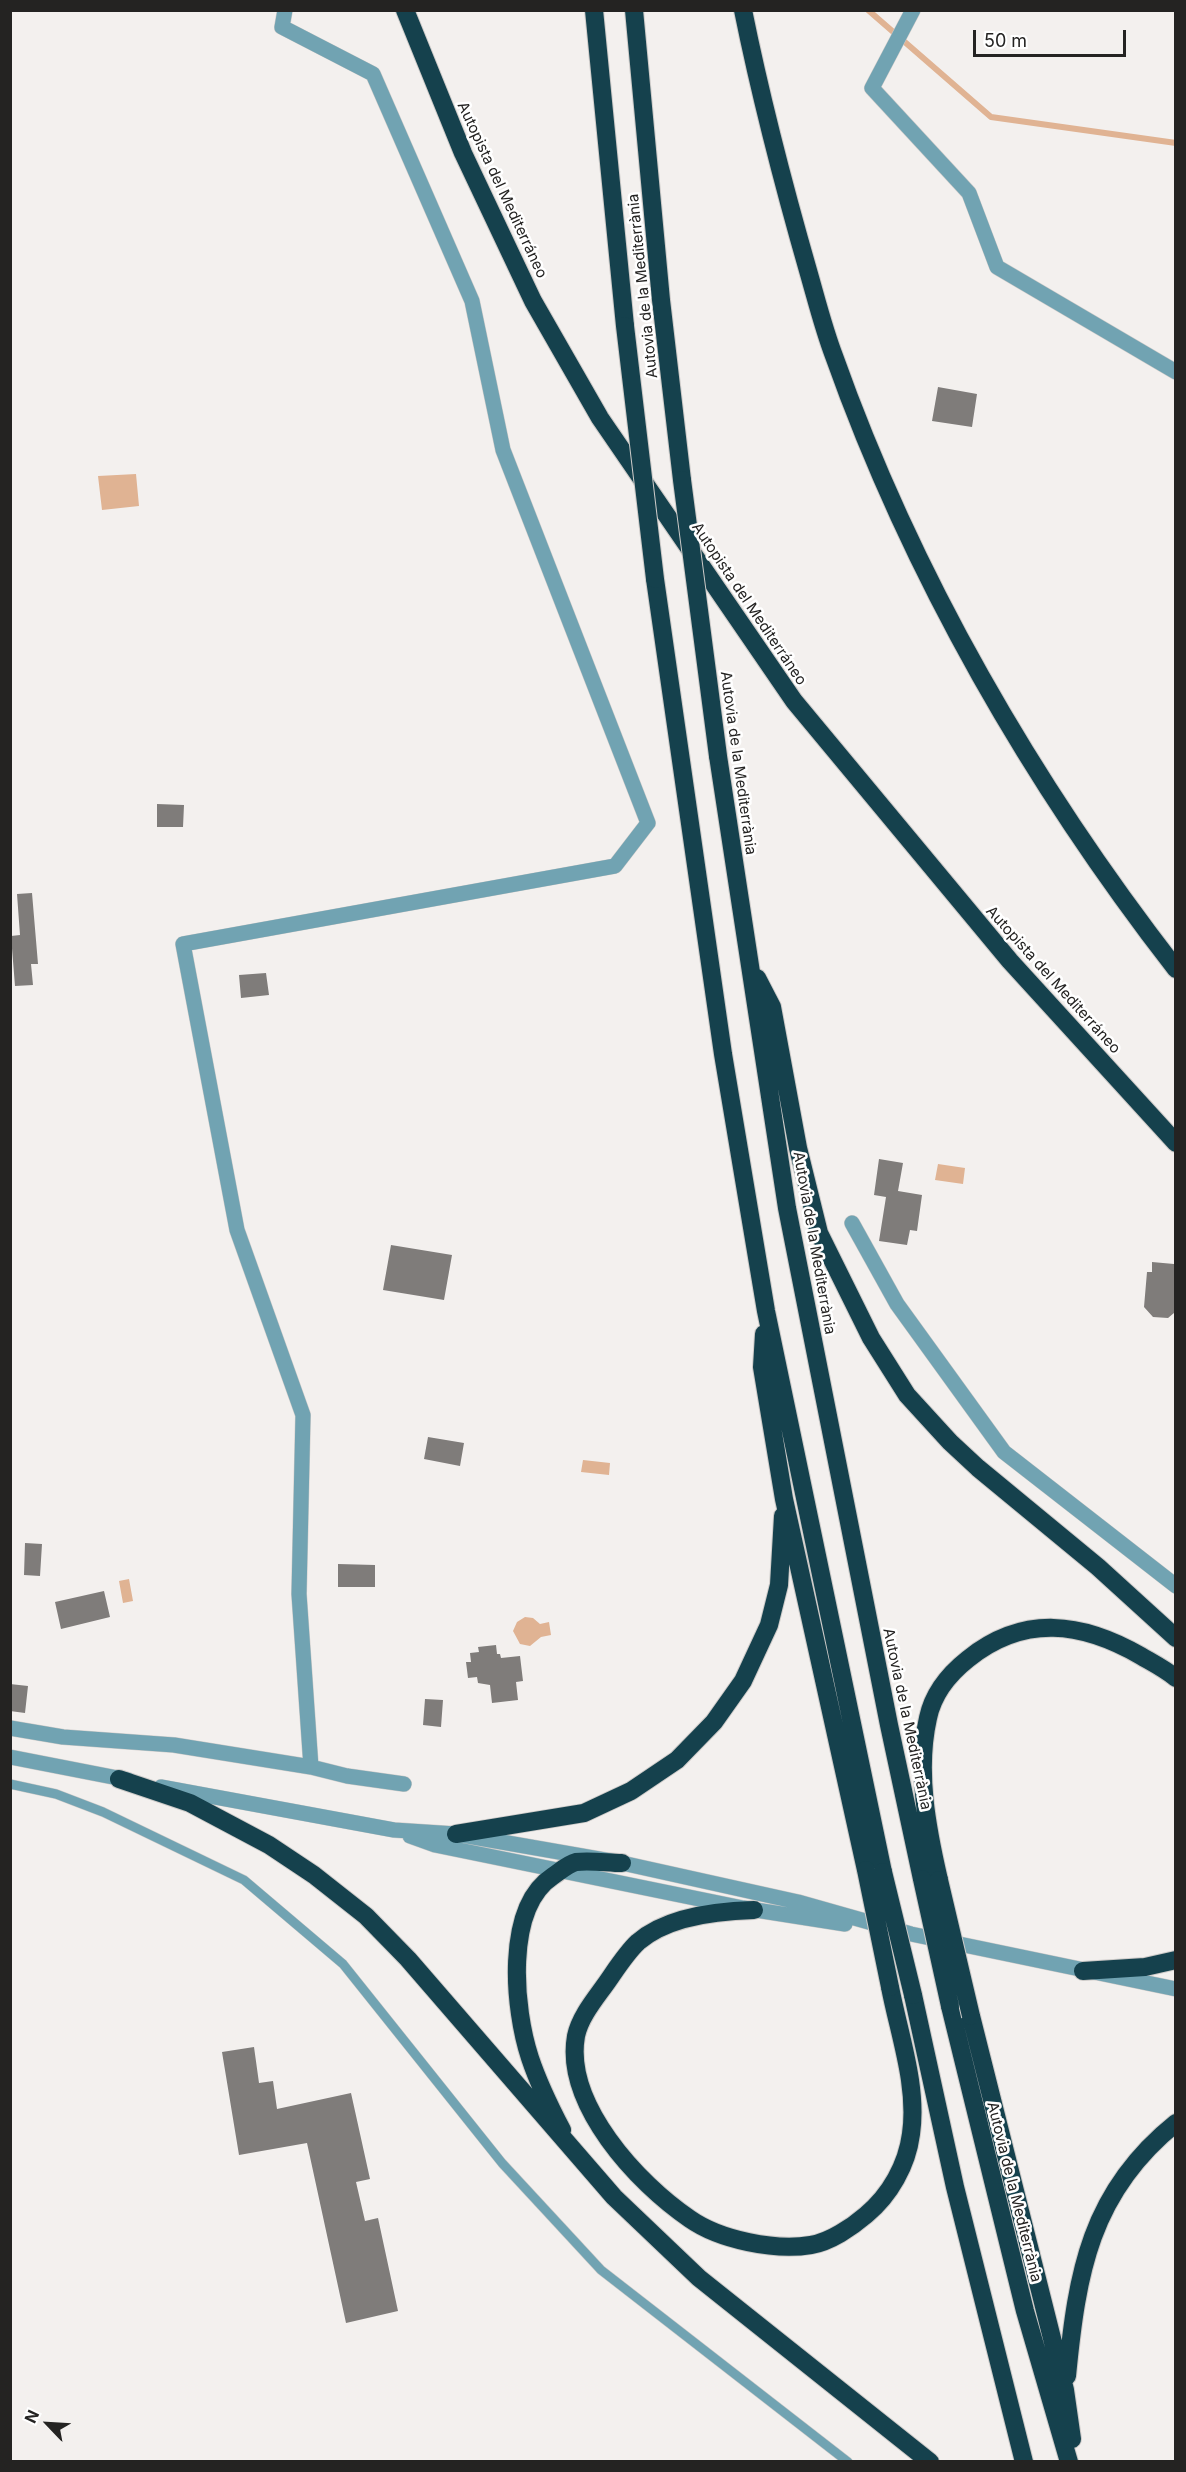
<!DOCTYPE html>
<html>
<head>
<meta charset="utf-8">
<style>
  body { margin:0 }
  #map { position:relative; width:1186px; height:2472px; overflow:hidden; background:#f3f0ee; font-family:Inter,sans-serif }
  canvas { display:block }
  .frame { position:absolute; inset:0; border:12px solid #242322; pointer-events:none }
  .north { position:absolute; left:18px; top:2394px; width:60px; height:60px; -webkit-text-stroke:4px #fff; paint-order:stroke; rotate:295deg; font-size:16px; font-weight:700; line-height:24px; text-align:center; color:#242322 }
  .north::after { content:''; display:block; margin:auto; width:21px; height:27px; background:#242322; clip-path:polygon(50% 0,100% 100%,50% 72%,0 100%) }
  .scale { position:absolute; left:973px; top:30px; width:153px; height:27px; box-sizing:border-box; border:3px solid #242322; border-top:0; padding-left:8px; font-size:18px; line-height:21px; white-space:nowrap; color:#242322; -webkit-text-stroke:4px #fff; paint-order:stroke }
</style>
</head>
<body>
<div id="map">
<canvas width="1186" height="2472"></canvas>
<div class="frame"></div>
<div class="north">N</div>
<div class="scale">50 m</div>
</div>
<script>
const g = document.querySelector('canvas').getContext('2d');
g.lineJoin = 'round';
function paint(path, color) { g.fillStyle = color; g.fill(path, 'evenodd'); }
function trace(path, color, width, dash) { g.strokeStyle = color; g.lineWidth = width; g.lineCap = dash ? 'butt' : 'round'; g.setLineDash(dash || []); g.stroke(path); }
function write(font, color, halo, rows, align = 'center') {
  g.font = font + ' Inter,sans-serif'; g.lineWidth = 5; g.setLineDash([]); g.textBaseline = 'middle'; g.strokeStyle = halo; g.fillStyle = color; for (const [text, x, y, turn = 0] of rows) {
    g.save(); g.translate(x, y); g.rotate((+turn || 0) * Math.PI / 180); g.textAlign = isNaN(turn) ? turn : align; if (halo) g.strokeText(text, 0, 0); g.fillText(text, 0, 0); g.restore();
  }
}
const water = new Path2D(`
  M136,474L139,506L102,510L98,476Z
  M938,1164L965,1168L963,1184L935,1180Z
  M583,1460L610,1463L609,1475L581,1472Z
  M129,1579L133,1601L123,1603L119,1581Z
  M525,1617L533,1618L540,1624L549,1622L551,1635L541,1637L530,1646L520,1644L513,1631L517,1622Z`);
const stream = new Path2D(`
  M868,10L991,117L1176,143`);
const building = new Path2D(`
  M938,387L977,394L972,427L932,421Z
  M157,804L184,805L183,827H157Z
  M32,893L38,964H31L33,985L15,986L11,936L20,935L17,894Z
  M266,973L269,995L241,998L239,975Z
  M879,1159L903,1163L898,1191L922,1195L917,1231L910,1230L907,1245L879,1241L886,1197L874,1195Z
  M391,1245L452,1255L444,1300L383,1290Z
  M1152,1262L1174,1264V1313L1168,1318L1153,1317L1144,1307L1147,1272H1152Z
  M428,1437L464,1443L460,1466L424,1459Z
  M25,1543L42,1544L40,1576L24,1575Z
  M338,1564L375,1565V1587H338Z
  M104,1591L110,1617L61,1629L55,1602Z
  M496,1645L497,1654H500L501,1658L520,1656L523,1681L516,1682L518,1700L492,1703L490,1685L478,1683L477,1677L468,1678L466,1662H471L470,1653L479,1652L478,1647Z
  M10,1684L28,1686L25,1713L10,1711Z
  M425,1699L443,1700L441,1727L423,1725Z
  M254,2047L259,2083L273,2081L277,2109L351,2093L370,2179L356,2182L365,2221L378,2218L398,2311L346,2323L307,2143L239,2155L222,2052Z`);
const service = new Path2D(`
  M10,1784L56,1794L103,1812L244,1880L343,1964L502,2163L601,2270L848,2462`);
const minor = new Path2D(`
  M285,10L282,27L373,74L472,301L503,450L648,823L615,866L183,944L237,1230L303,1415L299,1594L311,1767L347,1776L404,1784
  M913,10L872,88L969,193L997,267L1176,372
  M852,1223L897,1304L1004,1452L1176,1586
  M10,1728L63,1737L174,1745L311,1767`);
const tertiary = new Path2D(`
  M10,1757L128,1780
  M161,1787L394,1830L456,1834L622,1863L798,1902L911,1934L1176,1989
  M410,1836L435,1845L743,1908L845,1924`);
const motorway = new Path2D(`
  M405,10L463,153L533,301L600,418L794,701L1010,961L1176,1143
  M594,10L625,326
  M634,10L661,300L682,480
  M743,10C761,99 784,187 809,274C817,302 824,330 834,356C912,576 1033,785 1176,969
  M655,579L723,1054L766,1311L883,1872
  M718,756L787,1208L889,1725L922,1879
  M757,978L772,1007L798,1148L819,1233L871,1338L907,1395L950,1442L978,1468L1098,1567L1176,1638
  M764,1334L762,1367L784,1499L866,1870
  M119,1779L190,1803L269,1845L314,1875L366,1916L408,1959L614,2197L699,2278L930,2462
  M456,1834L584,1813L631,1791L677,1760L714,1722L743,1681L769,1625L779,1585L783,1516
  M939,1880C927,1828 916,1771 928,1718C933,1694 949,1674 968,1659C1024,1614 1082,1622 1141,1656C1153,1663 1165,1669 1176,1678
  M754,1910C717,1911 668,1916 638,1942C626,1953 615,1971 605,1985C595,1999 580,2017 576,2036C564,2104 637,2183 690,2219C720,2240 775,2251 811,2245C830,2242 852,2227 866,2215C890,2195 907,2165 911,2134C918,2086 899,2034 890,1987
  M1083,1971L1145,1967L1176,1960
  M913,1995L955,2187L1024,2462
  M950,2006L1025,2311L1069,2462
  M971,2016L1065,2390L1072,2439
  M562,2130C550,2107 538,2082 530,2058C514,2010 504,1908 553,1876C559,1872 568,1864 576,1862C590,1860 608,1863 622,1863
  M1067,2376C1077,2273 1090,2192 1176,2123`);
const motorwayBridge = new Path2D(`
  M625,326L655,579
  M682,480L718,756
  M866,1870L890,1987
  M883,1872L913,1995
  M922,1879L950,2006
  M939,1880L971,2016`);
const streetNames = [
  ["Autopista del Mediterráneo",502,190,65],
  ["Autovia de la Mediterrània",643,286,-96],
  ["Autopista del Mediterráneo",749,604,56],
  ["Autovia de la Mediterrània",738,763,82],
  ["Autopista del Mediterráneo",1053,980,48],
  ["Autovia de la Mediterrània",814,1243,80],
  ["Autovia de la Mediterrània",907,1719,78],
  ["Autovia de la Mediterrània",1014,2192,76]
];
paint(water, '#e0b393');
trace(stream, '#e0b393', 6);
paint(building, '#7f7c7a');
trace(service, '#cecbc9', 10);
trace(minor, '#cecbc9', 16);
trace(tertiary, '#cecbc9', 16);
trace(motorway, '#cecbc9', 20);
trace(service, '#71a3b2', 9);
trace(minor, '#71a3b2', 15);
trace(tertiary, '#71a3b2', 15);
trace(motorway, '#15414d', 18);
trace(motorwayBridge, '#cecbc9', 20, []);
trace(motorwayBridge, '#15414d', 18);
write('15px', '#242322', '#fff', streetNames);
</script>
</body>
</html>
